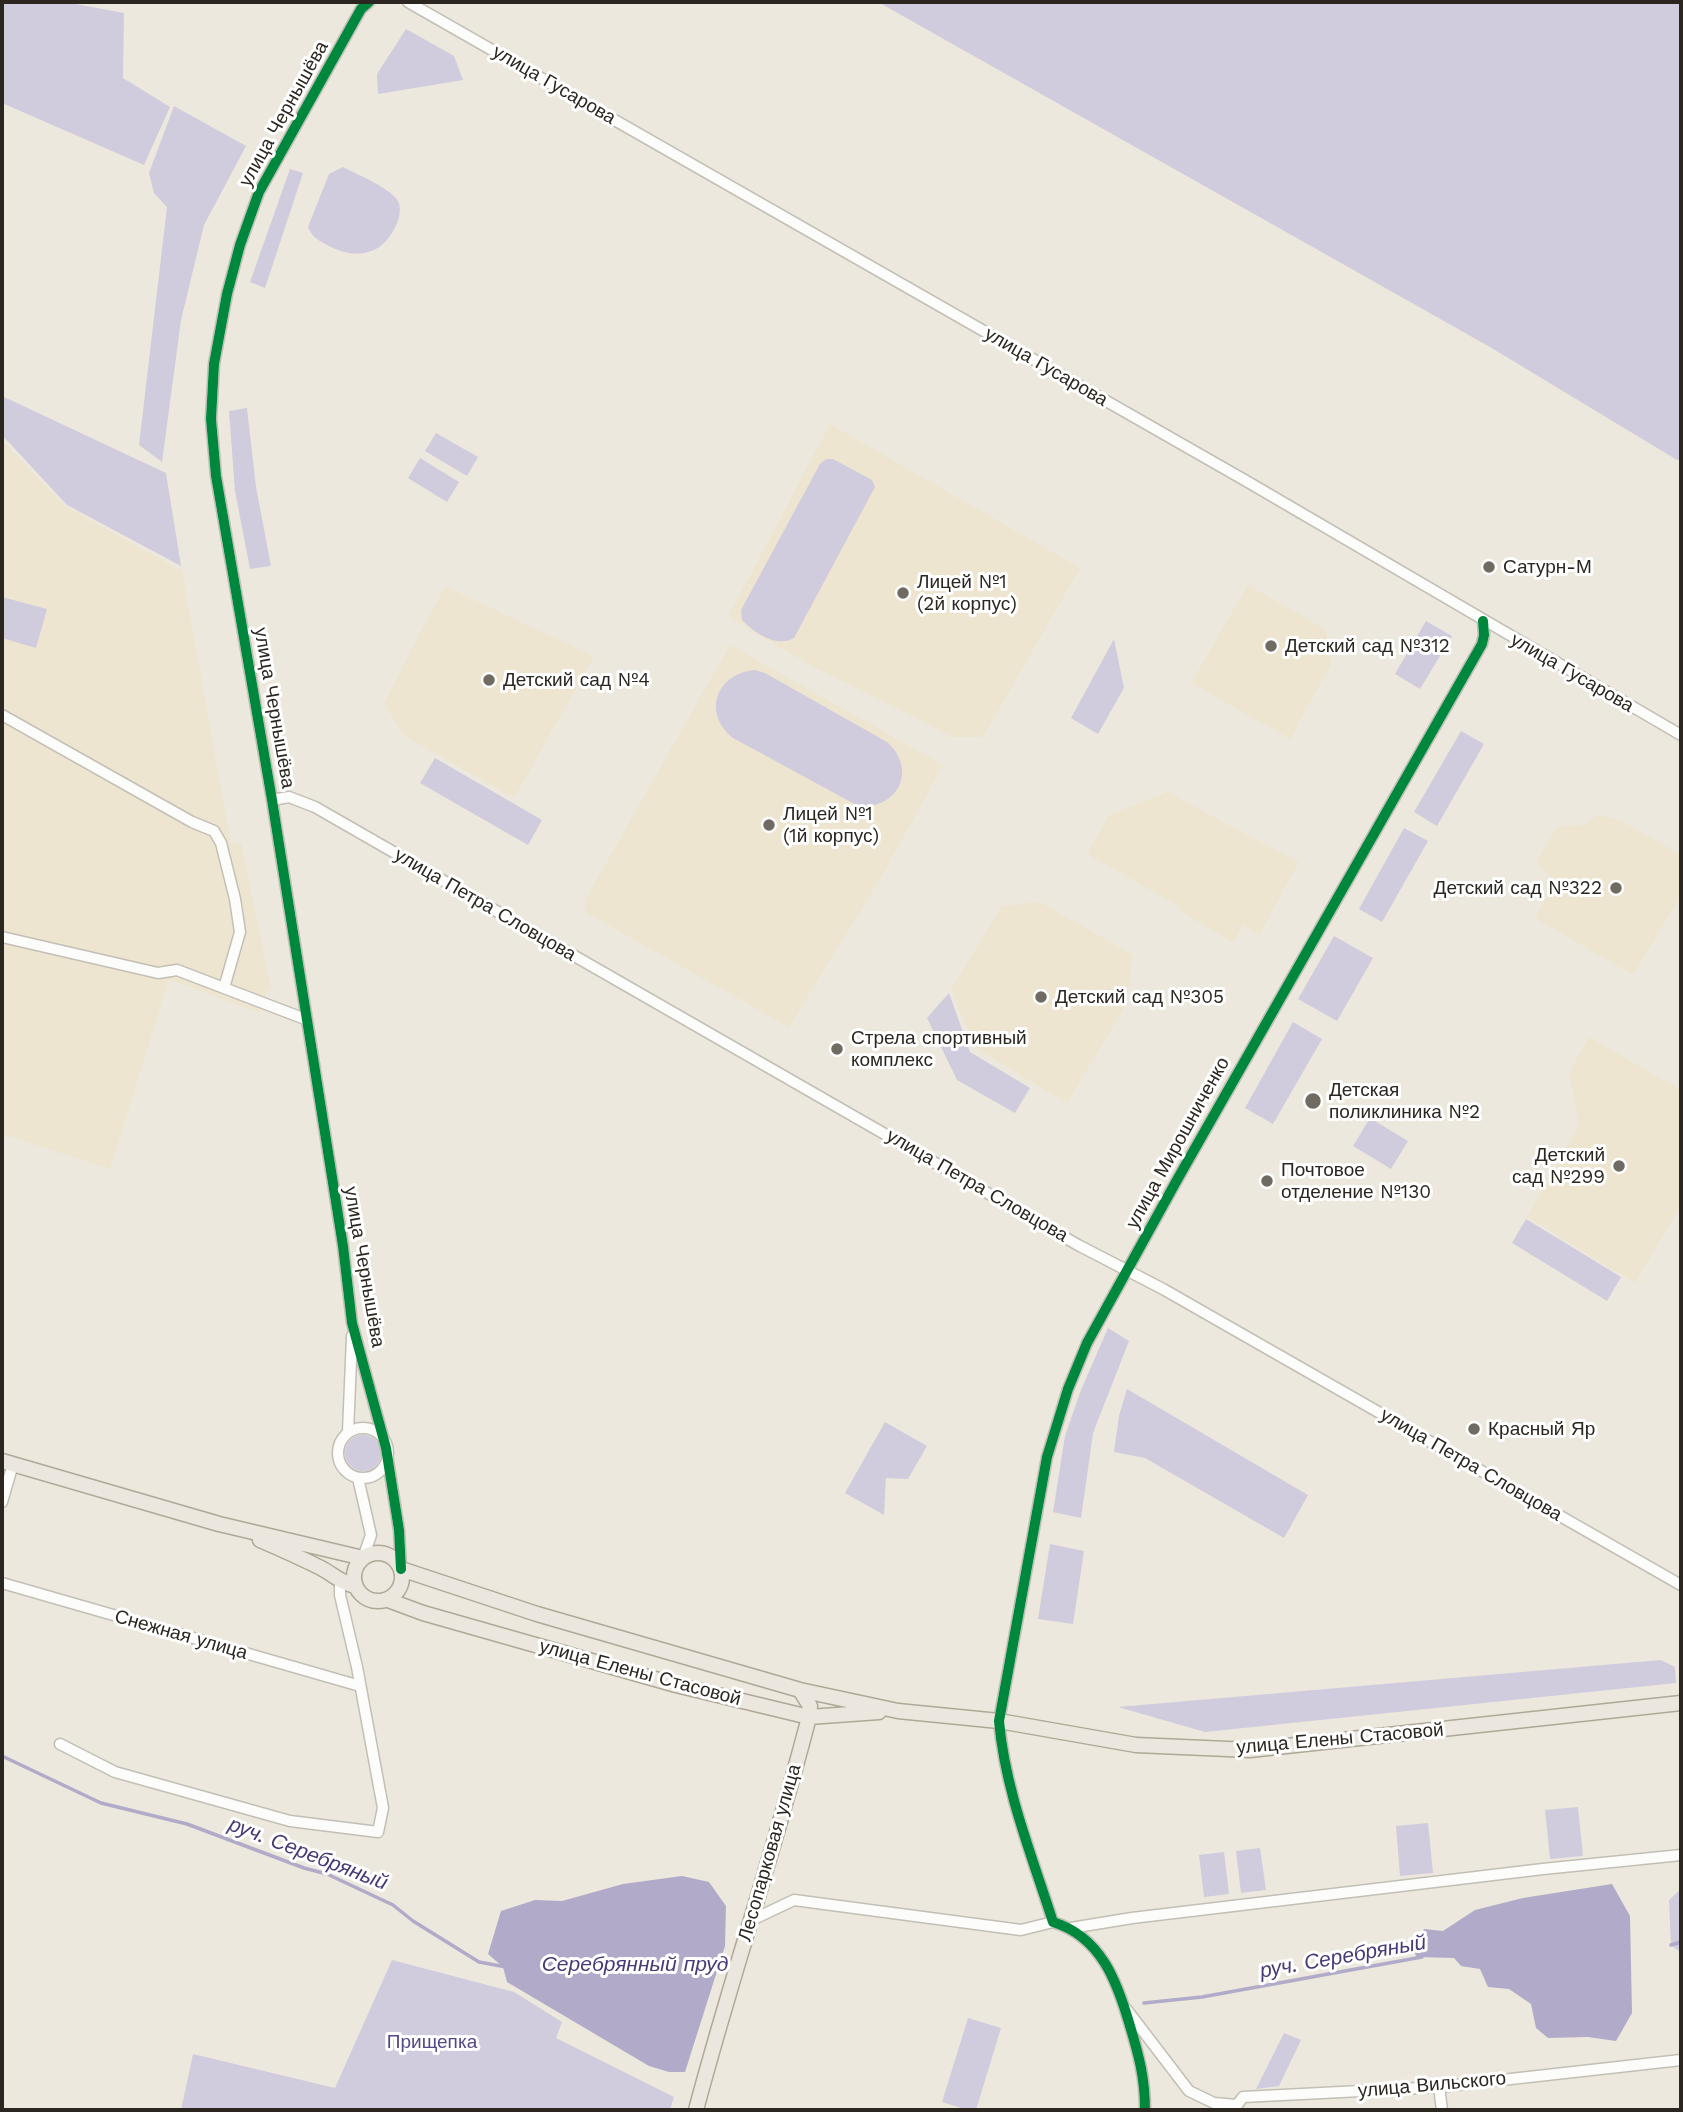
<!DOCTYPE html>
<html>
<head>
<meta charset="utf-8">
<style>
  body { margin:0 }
  #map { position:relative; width:1683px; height:2112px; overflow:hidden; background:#ede8dd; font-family:"Work Sans",sans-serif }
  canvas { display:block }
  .frame { position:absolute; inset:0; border:4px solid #2b2720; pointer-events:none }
</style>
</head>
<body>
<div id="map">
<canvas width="1683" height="2112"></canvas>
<div class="frame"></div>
</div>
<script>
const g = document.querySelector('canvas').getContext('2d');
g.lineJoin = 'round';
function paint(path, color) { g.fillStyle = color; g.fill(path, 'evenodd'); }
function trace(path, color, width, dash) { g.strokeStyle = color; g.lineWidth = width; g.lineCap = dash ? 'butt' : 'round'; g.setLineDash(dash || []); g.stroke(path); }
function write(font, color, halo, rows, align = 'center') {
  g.font = font + ' "Work Sans",sans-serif'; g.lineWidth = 6; g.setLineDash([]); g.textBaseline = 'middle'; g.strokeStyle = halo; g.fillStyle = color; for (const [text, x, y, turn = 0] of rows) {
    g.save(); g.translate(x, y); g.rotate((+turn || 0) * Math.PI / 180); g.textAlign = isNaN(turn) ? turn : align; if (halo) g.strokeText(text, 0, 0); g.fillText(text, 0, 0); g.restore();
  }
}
const built = new Path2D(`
  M830,424L1080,568L983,737H952L812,666L728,617Z
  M2,440L65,506L182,571L231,844L241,843L271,988L268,989L259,1013L169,979L110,1169L2,1134Z
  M1248,585L1325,629L1332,663L1290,739L1191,683Z
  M445,586L594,657L514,798L403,735L384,703Z
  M730,645L943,765L883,874L789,1027L585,912V900Z
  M1167,792L1299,862L1259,935L1243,925L1233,943L1182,912L1177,905L1087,854L1109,815Z
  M1597,815L1620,820L1681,855V895L1633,975L1535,918L1555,881L1536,862L1557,827L1584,825Z
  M1040,902L1133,955L1126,1005L1067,1103L975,1048L951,989L1002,906Z
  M1589,1037L1681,1090V1206L1635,1283L1527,1217L1579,1126L1569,1072Z`);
const green = new Path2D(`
  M2,2H65L124,13L123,78L170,107L144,165L2,103Z
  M878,2H1681V458L1677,460L1490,347Z
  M406,29L454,56L463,80L378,94L377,74Z
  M174,106L246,146L204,225L181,320L162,462L139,445L167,207L154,193L149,173Z
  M343,167C358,175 383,185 395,197C409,210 390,244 374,250C358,257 342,253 327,245C318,240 312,237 308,227L329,174Z
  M290,169L303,173L265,288L250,282Z
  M2,396L166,473L181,566L67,505L2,435Z
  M247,408L256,487L271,566L250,569L235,491L229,411Z
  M436,433L478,457L467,476L425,451Z
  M420,458L459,482L447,502L408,478Z
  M826,459H833L872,480L875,487L794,638C776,648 755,633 742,620L741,610L820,464Z
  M2,597L47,609L36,648L2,638Z
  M1426,621L1452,636L1420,689L1395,674Z
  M1114,639L1124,688L1098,734L1071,718Z
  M754,670L765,673L887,742C917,769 900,807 860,807L733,738C702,713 716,674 754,670Z
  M1461,731L1484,744L1437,826L1414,812Z
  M435,758L542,820L528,845L420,783Z
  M1404,828L1428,841L1382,922L1359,909Z
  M1334,936L1373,958L1337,1021L1298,999Z
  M949,993L970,1052L1030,1088L1015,1113L957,1080L927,1018Z
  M1293,1022L1322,1039L1273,1124L1245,1108Z
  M1370,1118L1408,1141L1391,1169L1353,1146Z
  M1526,1219L1621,1277L1607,1301L1512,1243Z
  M1108,1328L1129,1341L1093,1433L1081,1518L1053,1512L1065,1436L1081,1390Z
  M1127,1389L1308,1495L1284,1538L1145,1458L1114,1452L1119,1416Z
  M885,1422L927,1446L908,1479L886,1478L884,1515L845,1493Z
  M345 1453a18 18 0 1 1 36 0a18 18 0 1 1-36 0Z
  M1050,1544L1084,1551L1073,1624L1038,1619Z
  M1661,1660L1675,1667L1676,1683L1205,1732L1118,1707Z
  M1578,1807L1583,1856L1550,1859L1545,1810Z
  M1428,1823L1433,1873L1400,1876L1396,1826Z
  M1260,1848L1266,1890L1241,1893L1236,1851Z
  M1224,1852L1229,1894L1204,1897L1199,1855Z
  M1681,1889V1953L1671,1945L1669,1900Z
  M392,1960L514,1992L562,2022L556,2038L674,2097L670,2110H181L193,2054L335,2088Z
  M968,2018L1001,2028L976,2110H968L942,2102Z
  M1284,2033L1301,2040L1279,2086L1256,2089Z`);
const water = new Path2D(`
  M682,1876L709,1882L726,1906L725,1946L685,2072H669L649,2066L507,1982L503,1967L488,1954L501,1911L535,1900L562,1901L623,1884Z
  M1612,1884L1630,1916L1632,2013L1616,2041L1588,2037L1548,2038L1536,2028L1531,2004L1509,1989L1488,1987L1480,1969L1461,1966L1454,1958L1417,1957L1412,1949L1424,1929L1443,1931L1475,1910L1523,1898Z`);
const stream = new Path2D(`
  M2,1756L101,1803L187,1824L304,1868L327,1874L393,1905L413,1921L479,1962L506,1967
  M1671,1945L1681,1942
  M1144,2003L1202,1997L1422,1957`);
const minor = new Path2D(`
  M369,2L361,9L259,192L240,245L227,294L214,364L211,419L216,476L272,800L343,1246L352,1323L386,1448L399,1530L401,1569
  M408,2L1248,482L1681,735
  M2,715L192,822L214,831L221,843L235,899L240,932L224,988
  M272,800L289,797L315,807L1078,1245L1163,1289L1681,1585
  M2,937L158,973L177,970L305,1019
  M338 1453a25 25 0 1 1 50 0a25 25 0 1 1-50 0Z
  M348,1432L352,1336
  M358,1478L371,1535L363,1558
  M2,1502L13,1464
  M2,1583L360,1686
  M60,1744L115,1772L290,1821L378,1832L383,1808L357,1667L340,1595V1582
  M752,1920L794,1900L1021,1930L1053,1922
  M1071,1928L1132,1918L1543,1869L1681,1855
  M1127,2010L1189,2091L1214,2103L1237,2105L1243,2097L1439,2087L1681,2060
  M1439,2087L1442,2110
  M1145,2110C1145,2078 1139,2056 1130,2026C1117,1981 1101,1937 1053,1922C1032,1856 1005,1790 999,1721L1047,1457L1068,1389L1087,1343L1177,1180L1482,644L1484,635L1483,621`);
const major = new Path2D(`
  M2,1461L219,1524L363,1558
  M260,1540C281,1549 301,1558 321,1568C334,1575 340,1582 355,1586
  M354 1577a24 24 0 1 1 48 0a24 24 0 1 1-48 0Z
  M401,1569L537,1614L800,1690L898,1711L999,1721L1136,1745L1250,1750L1681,1703
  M388,1600L423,1613L676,1685L809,1717L879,1712
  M696,2110C731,1978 775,1849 809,1717L810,1706L800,1690`);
const cycleway = new Path2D(`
  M369,2L361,9L259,192L240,245L227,294L214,364L211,419L216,476L272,800L343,1246L352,1323L386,1448L399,1530L401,1569
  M1145,2110C1145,2078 1139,2056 1130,2026C1117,1981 1101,1937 1053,1922C1032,1856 1005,1790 999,1721L1047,1457L1068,1389L1087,1343L1177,1180L1482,644L1484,635L1483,621`);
const markers = [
  [1489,567,7,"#6f6b62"],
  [903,593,7,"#6f6b62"],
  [1271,646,7,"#6f6b62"],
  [489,680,7,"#6f6b62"],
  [769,825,7,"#6f6b62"],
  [1616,888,7,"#6f6b62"],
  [1041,997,7,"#6f6b62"],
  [837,1049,7,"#6f6b62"],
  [1313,1101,9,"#6f6b62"],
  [1619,1166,7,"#6f6b62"],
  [1267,1181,7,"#6f6b62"],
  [1474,1429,7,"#6f6b62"]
];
const streetNames = [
  ["улица Гусарова",554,85,30],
  ["улица Чернышёва",284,114,-61],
  ["улица Гусарова",1046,367,30],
  ["улица Гусарова",1572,673,30],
  ["улица Чернышёва",274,708,80],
  ["улица Петра Словцова",485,905,30],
  ["улица Мирошниченко",1178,1143,-61],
  ["улица Петра Словцова",977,1186,30],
  ["улица Чернышёва",364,1267,80],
  ["улица Петра Словцова",1471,1465,30],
  ["Снежная улица",181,1635,16],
  ["улица Елены Стасовой",640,1673,15],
  ["улица Елены Стасовой",1340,1739,-5],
  ["Лесопарковая улица",770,1853,-74],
  ["улица Вильского",1432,2085,-5]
];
const poiNames = [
  ["Сатурн-М",1503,567],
  ["Лицей №1",917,582],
  ["(2й корпус)",917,604],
  ["Детский сад №312",1285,646],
  ["Детский сад №4",503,680],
  ["Лицей №1",783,814],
  ["(1й корпус)",783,836],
  ["Детский сад №322",1602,888,"right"],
  ["Детский сад №305",1055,997],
  ["Стрела спортивный",851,1038],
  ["комплекс",851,1060],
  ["Детская",1329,1090],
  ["поликлиника №2",1329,1112],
  ["Детский",1605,1155,"right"],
  ["сад №299",1605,1177,"right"],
  ["Почтовое",1281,1170],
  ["отделение №130",1281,1192],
  ["Красный Яр",1488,1429]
];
const parkNames = [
  ["Прищепка",432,2042]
];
const waterNames = [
  ["руч. Серебряный",308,1854,21],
  ["руч. Серебряный",1343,1957,-10],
  ["Серебрянный пруд",635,1965]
];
paint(built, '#eee5d0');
paint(green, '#d1cbde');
paint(water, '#b1aac8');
trace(stream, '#b1aac8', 3.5);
trace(minor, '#c3bfb6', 13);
trace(major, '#b0a896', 17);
trace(minor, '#fcfcfa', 10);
trace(major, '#ebe7df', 14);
trace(cycleway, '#00873e', 10);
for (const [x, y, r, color] of markers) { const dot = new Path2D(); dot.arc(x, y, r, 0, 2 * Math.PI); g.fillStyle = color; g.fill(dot); trace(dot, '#fff', 2.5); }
write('19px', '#2b2720', '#fff', streetNames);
write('19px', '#2b2720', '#fff', poiNames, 'left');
write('19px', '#554886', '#fff', parkNames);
write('italic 21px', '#483a76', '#fff', waterNames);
</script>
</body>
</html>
